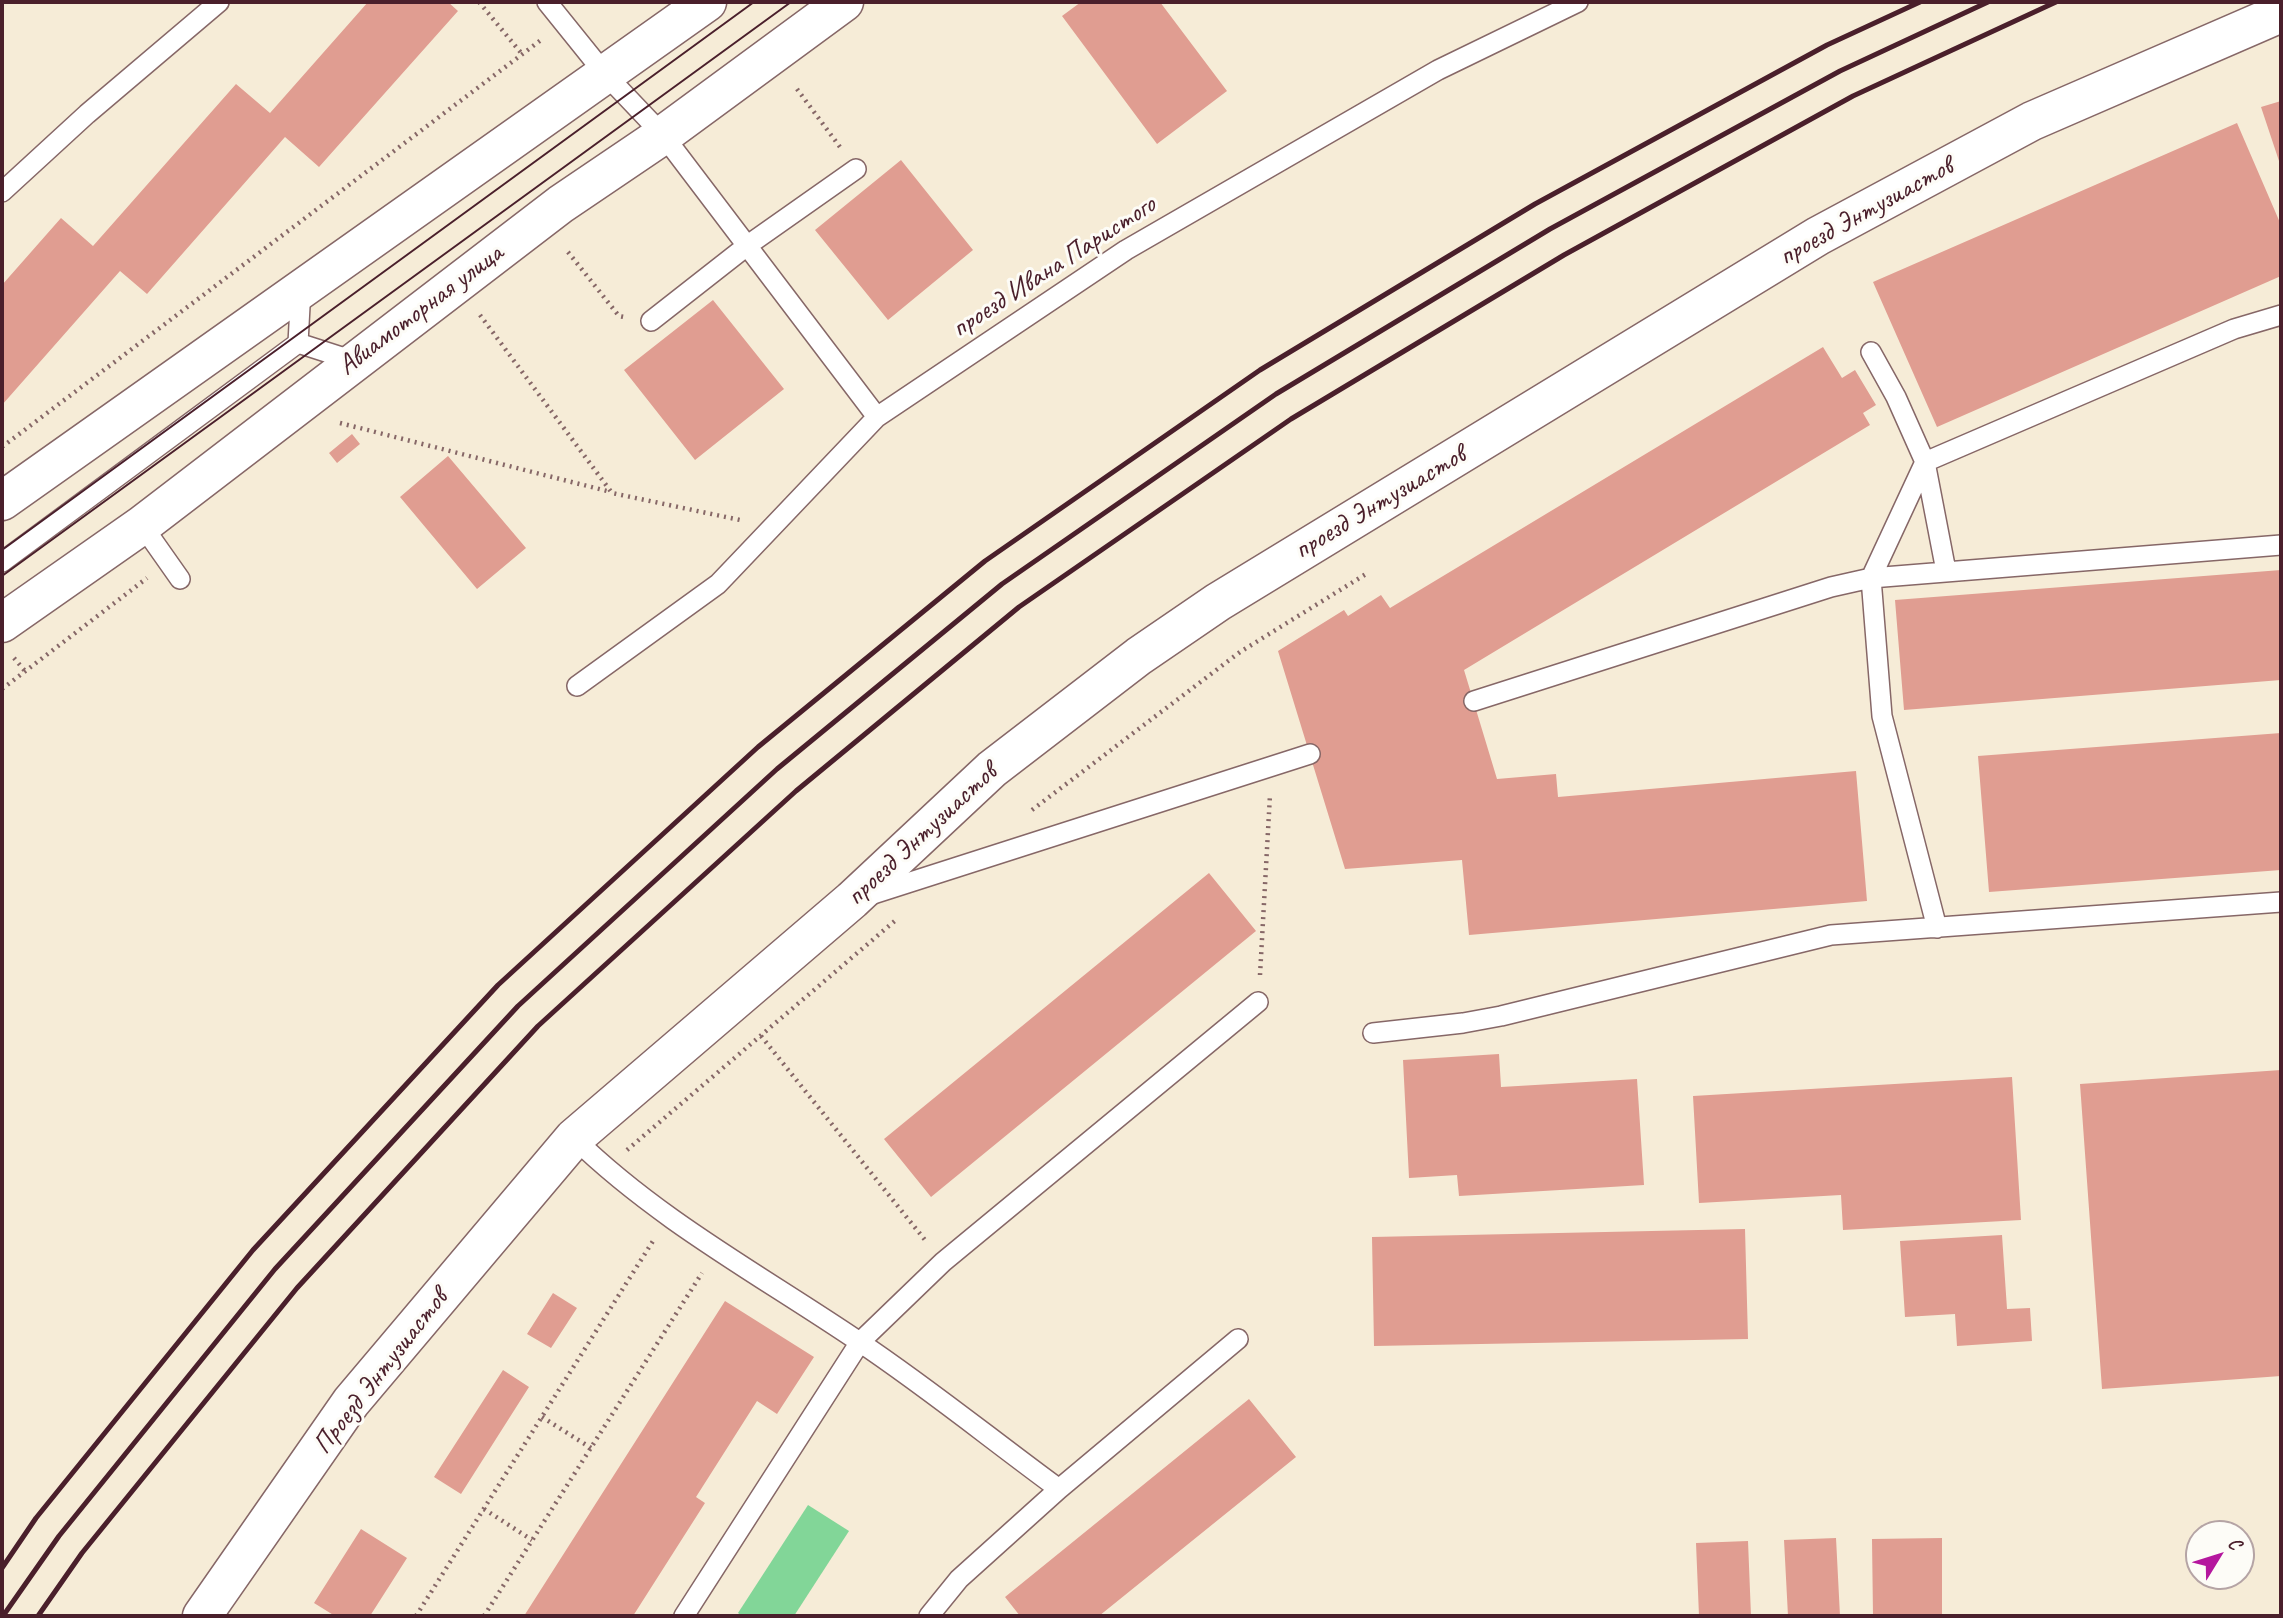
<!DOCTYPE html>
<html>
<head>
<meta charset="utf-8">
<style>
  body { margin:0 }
  #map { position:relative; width:2283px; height:1618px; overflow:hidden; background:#f6ecd7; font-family:Caveat,sans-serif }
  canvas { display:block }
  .frame { position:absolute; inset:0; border:4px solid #4a1f2b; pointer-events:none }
  .north { position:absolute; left:2185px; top:1520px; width:70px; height:70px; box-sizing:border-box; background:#fdfcf7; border:2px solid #b5a4a5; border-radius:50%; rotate:52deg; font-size:19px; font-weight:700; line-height:28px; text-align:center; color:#4a1f2b }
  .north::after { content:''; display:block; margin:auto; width:24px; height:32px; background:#b5179e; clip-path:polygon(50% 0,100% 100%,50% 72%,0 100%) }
</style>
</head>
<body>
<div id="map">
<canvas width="2283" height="1618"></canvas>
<div class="frame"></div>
<div class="north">С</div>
</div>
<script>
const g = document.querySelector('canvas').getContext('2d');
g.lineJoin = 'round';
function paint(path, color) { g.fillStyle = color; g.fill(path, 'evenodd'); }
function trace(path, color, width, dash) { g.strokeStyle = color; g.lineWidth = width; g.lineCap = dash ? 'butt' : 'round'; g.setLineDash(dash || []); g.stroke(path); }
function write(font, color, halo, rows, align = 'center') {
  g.font = font + ' Caveat,sans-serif'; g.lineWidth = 6; g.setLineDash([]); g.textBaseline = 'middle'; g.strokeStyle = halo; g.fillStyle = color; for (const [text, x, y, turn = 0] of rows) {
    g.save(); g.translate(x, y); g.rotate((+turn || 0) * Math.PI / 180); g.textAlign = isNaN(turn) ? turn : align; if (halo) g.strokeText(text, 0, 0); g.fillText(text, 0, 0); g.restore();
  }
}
const green = new Path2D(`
  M808,1505L849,1531L794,1616H742L738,1613Z`);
const building = new Path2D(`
  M368,2H448L458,11L319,167L285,137L147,294L120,271L2,405V285L61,218L93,246L236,84L270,113Z
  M1081,2H1160L1227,91L1157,144L1062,16Z
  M2281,101V167L2261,107Z
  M2237,123L2281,225V276L1937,427L1873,282Z
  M901,160L973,250L888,320L815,230Z
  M713,300L784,389L695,460L624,370Z
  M1823,347L1842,378L1855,370L1876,405L1863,413L1870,425L1464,670L1497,779L1556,774L1558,797L1856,771L1867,901L1469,935L1462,860L1345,869L1278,651L1344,610L1348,616L1381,595L1390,608Z
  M352,434L360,444L337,463L329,453Z
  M448,456L526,548L477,589L400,497Z
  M2281,570V680L1904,710L1895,600Z
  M2281,733V870L1989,892L1978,756Z
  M1209,873L1256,931L931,1197L884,1139Z
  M1499,1054L1501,1087L1637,1079L1644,1185L1459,1196L1457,1175L1409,1178L1403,1060Z
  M2281,1070V1376L2102,1389L2080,1084Z
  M2012,1077L2021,1220L1843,1230L1841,1195L1699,1203L1693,1096Z
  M1745,1229L1748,1339L1374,1346L1372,1237Z
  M2002,1235L2007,1309L2030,1308L2032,1341L1957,1346L1955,1314L1905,1317L1900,1241Z
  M553,1293L577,1308L551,1348L527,1334Z
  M725,1301L814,1357L777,1414L757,1401L696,1497L705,1503L633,1616H524Z
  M503,1370L529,1387L461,1494L434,1477Z
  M1249,1399L1296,1457L1099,1616H1020L1005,1597Z
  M361,1529L407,1558L370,1616H335L314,1603Z
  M1836,1538L1840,1616H1788L1784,1540Z
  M1942,1538V1616H1873L1872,1539Z
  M1748,1541L1751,1616H1699L1696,1543Z`);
const path = new Path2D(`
  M479,2L522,54
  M797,89L840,147
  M568,252L619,316L624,317
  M480,315L612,493L740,520
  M340,423L611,492
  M2,447L541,40
  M14,658L25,671
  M2,689L147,578
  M1032,810L1240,652L1366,574
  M1260,975L1270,795
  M761,1036L925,1240
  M627,1150L897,919
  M542,1417L591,1448
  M484,1509L532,1540
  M416,1616L653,1241
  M484,1616L702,1273`);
const lane = new Path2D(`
  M547,2L605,74L663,135L877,417L1126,250L1438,70L1578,2
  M2,192L87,114L219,2
  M651,321L748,245L856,169
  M298,343L354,361
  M298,343L301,288
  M1871,352L1896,397L1925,462L1946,571
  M142,525L180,579
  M2,562L298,343
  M577,686L718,584L877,417
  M1474,701L1831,587L1871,578L2281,545
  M870,895L1310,754
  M1937,928L1882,716L1871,578L1925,462L2234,329L2281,315
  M1373,1033L1463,1023L1501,1016L1831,935L2281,902
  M574,1138C658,1220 762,1276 858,1341C927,1387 992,1440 1059,1489
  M684,1616L860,1342L943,1262L1258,1002
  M929,1616L959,1579L1059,1489L1238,1339`);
const street = new Path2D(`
  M202,1616L351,1402L574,1138L852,900L992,769L1139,656L1218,602L1818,236L2032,121L2281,13`);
const secondary = new Path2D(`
  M2,501L707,2
  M2,623L142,525L561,204L663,135L844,2`);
const tram = new Path2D(`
  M2,550L754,2
  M2,576L791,2`);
const rail = new Path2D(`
  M2,1568L36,1518L253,1250L498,985L758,747L985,561L1260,370L1535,204L1827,45L1920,2
  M3,1616L59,1536L275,1269L518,1006L777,769L1002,584L1276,394L1550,229L1840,71L1988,2
  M38,1616L82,1553L297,1288L538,1026L796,791L1019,607L1291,419L1564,255L1853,96L2056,2`);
const streetNames = [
  ["проезд Энтузиастов",1866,212,-29],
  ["проезд Ивана Паристого",1054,267,-33],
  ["Авиамоторная улица",421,310,-37],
  ["проезд Энтузиастов",1380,503,-31],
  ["проезд Энтузиастов",922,835,-43],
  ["Проезд Энтузиастов",381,1372,-52]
];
paint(green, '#82d698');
paint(building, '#e09d91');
trace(lane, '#866767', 22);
trace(street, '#866767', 41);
trace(secondary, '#866767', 41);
trace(path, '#866767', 4.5, [2, 5]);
trace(lane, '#fff', 19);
trace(street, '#fff', 38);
trace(secondary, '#fff', 38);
trace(tram, '#4a1f2b', 2);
trace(rail, '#4a1f2b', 5);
write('28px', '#4a1f2b', '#fdfcf7', streetNames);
</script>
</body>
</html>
